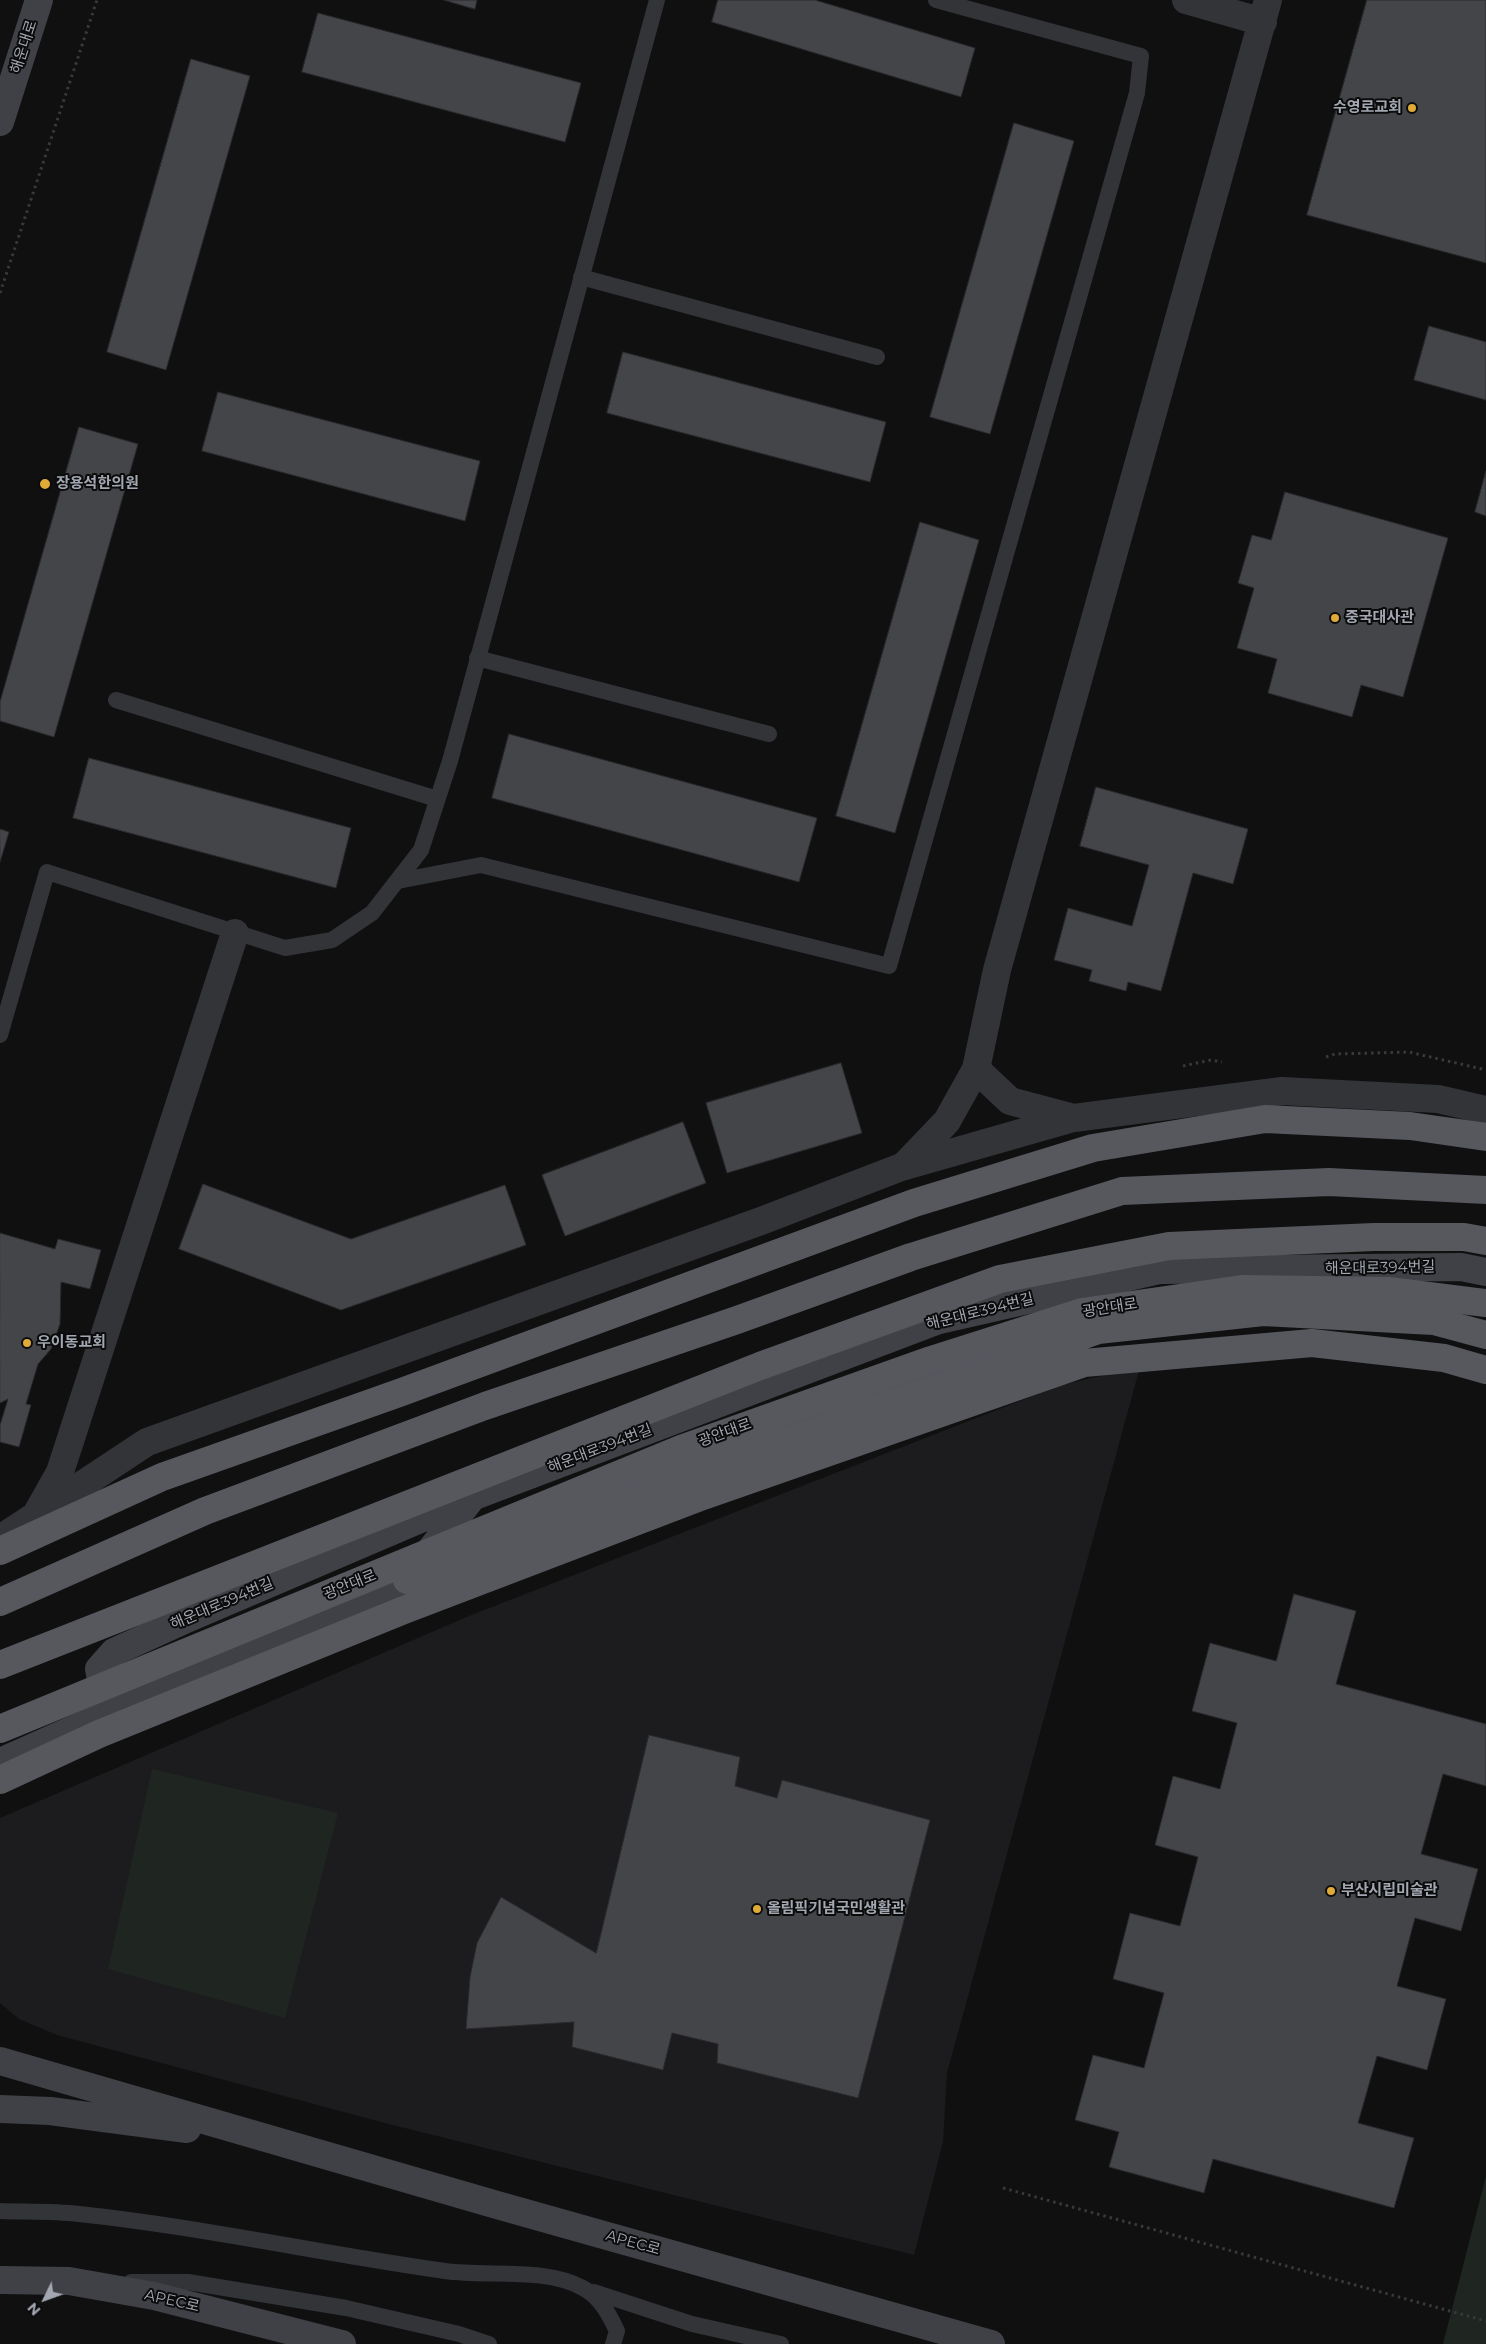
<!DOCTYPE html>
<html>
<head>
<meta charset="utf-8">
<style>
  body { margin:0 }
  #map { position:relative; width:1486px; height:2344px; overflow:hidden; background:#101011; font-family:Montserrat,sans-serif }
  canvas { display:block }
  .north { position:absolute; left:20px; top:2274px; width:50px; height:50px; -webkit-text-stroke:4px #0b0b0c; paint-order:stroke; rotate:228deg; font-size:14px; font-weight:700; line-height:20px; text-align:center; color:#a2a7b1 }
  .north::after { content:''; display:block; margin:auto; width:18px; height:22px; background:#a2a7b1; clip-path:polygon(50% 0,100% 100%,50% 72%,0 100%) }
</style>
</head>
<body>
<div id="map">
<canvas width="1486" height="2344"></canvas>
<div class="north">N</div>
</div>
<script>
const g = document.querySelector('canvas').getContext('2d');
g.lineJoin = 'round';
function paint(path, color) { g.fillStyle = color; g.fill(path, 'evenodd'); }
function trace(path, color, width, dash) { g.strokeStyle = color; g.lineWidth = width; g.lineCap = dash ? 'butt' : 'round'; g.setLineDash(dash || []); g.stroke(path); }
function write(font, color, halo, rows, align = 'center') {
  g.font = font + ' Montserrat,"Noto Sans KR",sans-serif'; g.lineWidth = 4; g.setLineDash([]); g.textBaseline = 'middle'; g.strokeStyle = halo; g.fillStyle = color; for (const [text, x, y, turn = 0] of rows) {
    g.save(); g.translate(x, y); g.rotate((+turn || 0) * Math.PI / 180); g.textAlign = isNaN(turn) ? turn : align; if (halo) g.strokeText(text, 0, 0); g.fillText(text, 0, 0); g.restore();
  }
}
const built = new Path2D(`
  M1140,1367L947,2073L943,2142L914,2255L381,2122L57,2035L19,2019L0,2003V1818L469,1616L1061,1385Z`);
const green = new Path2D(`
  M152,1769L338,1813L285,2018L108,1969Z
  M1486,2176V2344H1443Z`);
const building = new Path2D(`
  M444,0H477L475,9Z
  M718,0H815L975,48L961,97L712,22Z
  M1367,0H1486V263L1307,215Z
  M318,13L581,83L565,142L302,72Z
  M191,59L250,76L166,370L107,352Z
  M1014,123L1074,141L990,434L930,417Z
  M1429,326L1486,342V400L1414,380Z
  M623,352L886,422L870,482L607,413Z
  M218,392L480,461L465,521L202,451Z
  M79,427L138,444L54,737L0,721V702Z
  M1486,471V516L1475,512Z
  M1285,492L1448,538L1403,697L1361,685L1352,717L1268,693L1277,659L1237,648L1254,588L1238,583L1252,535L1271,540Z
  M920,522L979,540L895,833L836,816Z
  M509,734L817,818L799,882L492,798Z
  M89,758L351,828L336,888L73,818Z
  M1096,787L1248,829L1233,884L1193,873L1161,991L1128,982L1126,991L1089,981L1092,970L1054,960L1068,908L1132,926L1149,865L1080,846Z
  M0,829L9,832L0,862Z
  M841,1063L862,1133L727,1173L706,1103Z
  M683,1122L706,1183L565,1236L542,1175Z
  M203,1184L351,1239L505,1185L526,1245L341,1310L179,1249Z
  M0,1233L55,1249L58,1239L101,1250L90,1289L61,1282L60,1324L51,1349L38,1364L26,1404L31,1405L19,1447L0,1442V1425L8,1399L0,1403Z
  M1294,1594L1356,1611L1336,1684L1486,1724V1786L1443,1774L1421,1854L1478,1869L1461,1931L1415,1918L1397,1986L1446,1999L1427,2070L1377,2056L1358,2123L1414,2138L1394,2208L1213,2159L1204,2193L1109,2167L1119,2132L1075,2120L1093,2055L1144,2068L1164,1993L1113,1979L1130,1913L1180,1926L1198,1857L1155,1845L1173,1776L1220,1789L1237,1723L1192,1711L1210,1643L1276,1661Z
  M649,1735L740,1757L735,1786L777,1798L782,1780L930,1820L858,2098L717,2063L718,2044L672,2033L663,2070L572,2047L574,2022L466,2029L470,1977L477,1943L501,1897L596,1953Z`);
const path = new Path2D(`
  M0,293L97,0
  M1326,1057L1335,1054L1409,1052L1486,1070
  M1183,1066L1211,1060L1222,1062
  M1003,2188L1486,2321`);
const service = new Path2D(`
  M581,277L877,357
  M477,658L769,734
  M116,700L437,799
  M398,881L481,865L889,966L1137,93L1141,56L936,0
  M0,1035L47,872L285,948L332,940L372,913L421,850L450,761L657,0
  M0,2211C26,2212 53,2211 79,2214C202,2227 323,2254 445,2271C487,2277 545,2267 583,2288C600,2297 609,2314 617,2331L613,2344
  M131,2282H188L346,2308L459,2334L489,2344
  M594,2292L692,2324L781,2344`);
const minor = new Path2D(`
  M1186,0L1263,22
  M976,1069L997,970L1268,0
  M37,1513L60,1472L235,933`);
const tertiary = new Path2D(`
  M905,1166L1073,1118
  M0,1539L147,1442L761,1221L904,1166L947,1121L976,1069L1010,1101L1074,1118L1282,1091L1438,1099L1486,1110`);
const secondary = new Path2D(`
  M0,122L39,0
  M155,1693C129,1696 104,1703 99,1669L114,1652L182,1621L472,1497L939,1320L1159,1270L1461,1267L1486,1272
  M0,1762L407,1580L470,1500
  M0,2061L497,2205L991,2344
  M0,2109L50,2111L187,2129
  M0,2280L69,2281L154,2296L342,2344`);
const trunk = new Path2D(`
  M0,1551L162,1477L399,1393L914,1203L1093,1148L1265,1119L1410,1126L1486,1137
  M407,1580L569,1518L1098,1330L1263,1312L1434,1321L1486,1335
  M0,1602L205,1511L485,1406L737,1320L911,1257L1122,1191L1329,1182L1486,1190
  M0,1665L760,1366L1000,1279L1169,1246L1374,1237H1464L1486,1241
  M0,1780L99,1734L404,1610L703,1496L1084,1363L1312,1343L1444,1358L1486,1370`);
const trunkBridge = new Path2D(`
  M0,1729L681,1449L931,1360L1082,1312L1242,1289L1389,1291L1486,1303`);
const markers = [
  [1412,108,5,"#e0aa39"],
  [45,484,6,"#e0aa39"],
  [1335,618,5,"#e0aa39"],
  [27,1343,5,"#e0aa39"],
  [1331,1891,5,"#e0aa39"],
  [757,1909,5,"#e0aa39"]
];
const streetNames = [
  ["해운대로",24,47,-72],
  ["해운대로394번길",1380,1268,-1],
  ["광안대로",1110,1308,-9],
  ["해운대로394번길",980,1312,-14],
  ["광안대로",725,1433,-20],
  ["해운대로394번길",600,1449,-21],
  ["광안대로",350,1585,-22],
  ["해운대로394번길",222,1604,-23],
  ["APEC로",633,2243,16],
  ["APEC로",172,2301,13]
];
const poiNames = [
  ["수영로교회",1402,108,"right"],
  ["장용석한의원",56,484],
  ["중국대사관",1345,618],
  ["우이동교회",37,1343],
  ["부산시립미술관",1341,1891],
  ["올림픽기념국민생활관",767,1909]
];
paint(built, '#1c1c1e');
paint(green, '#1f2520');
paint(building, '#444549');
trace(building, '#2a2a2d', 1);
trace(path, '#38393d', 3, [2.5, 4]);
trace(service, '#333438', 16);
trace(minor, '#333438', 28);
trace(tertiary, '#333438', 28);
trace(secondary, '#404146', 28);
trace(trunk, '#56585e', 28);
trace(trunkBridge, '#56585e', 28);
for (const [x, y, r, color] of markers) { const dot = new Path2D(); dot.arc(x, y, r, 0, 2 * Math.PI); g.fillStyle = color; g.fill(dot); trace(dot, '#0b0b0c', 2); }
write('15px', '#a2a7b1', '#0b0b0c', streetNames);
write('bold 15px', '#a2a7b1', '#0b0b0c', poiNames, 'left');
</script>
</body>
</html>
